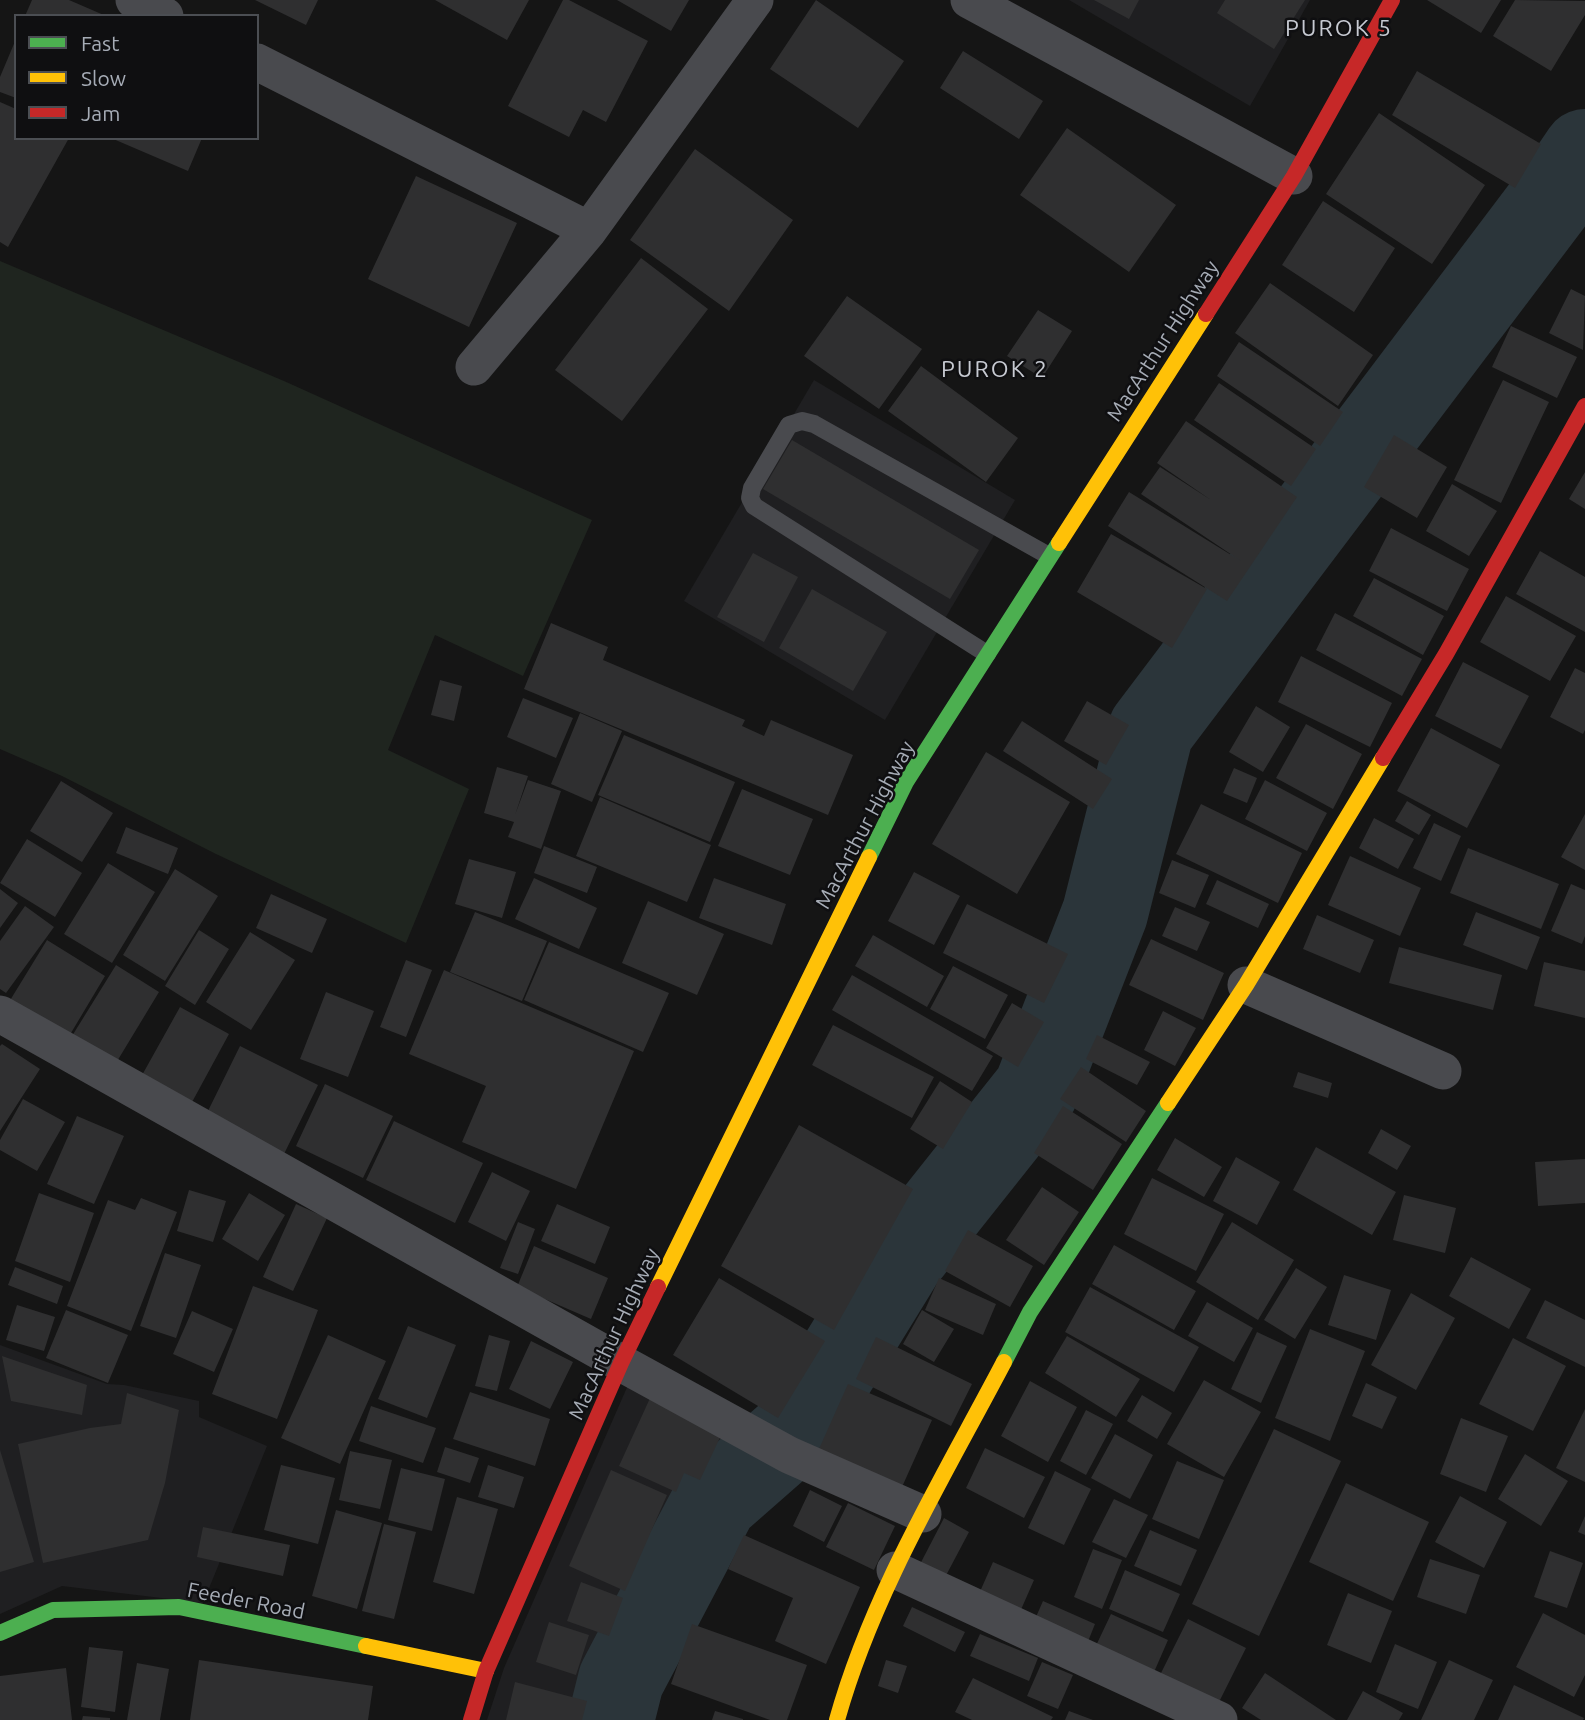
<!DOCTYPE html>
<html>
<head>
<meta charset="utf-8">
<style>
  body { margin:0 }
  #map { position:relative; width:1585px; height:1720px; overflow:hidden; background:#151515; font-family:Ubuntu,sans-serif }
  canvas { display:block }
  .legend { position:absolute; left:14px; top:14px; width:245px; height:126px; box-sizing:border-box; background:#0f0f11; border:2px solid #4b4e53; margin:0; padding:9px 12px; list-style:none; font-size:21px; color:#a6acb6 }
  .legend li { display:flex; align-items:center; gap:14px; height:35px }
  .legend b { width:35px; border:2px solid #4b4e53 }
</style>
</head>
<body>
<div id="map">
<canvas width="1585" height="1720"></canvas>
<ul class="legend">
<li><b style="height:9px;background:#4caf50"></b>Fast</li>
<li><b style="height:9px;background:#ffc107"></b>Slow</li>
<li><b style="height:9px;background:#c62828"></b>Jam</li>
</ul>
</div>
<script>
const g = document.querySelector('canvas').getContext('2d');
g.lineJoin = 'round';
function paint(path, color) { g.fillStyle = color; g.fill(path, 'evenodd'); }
function trace(path, color, width, dash) { g.strokeStyle = color; g.lineWidth = width; g.lineCap = dash ? 'butt' : 'round'; g.setLineDash(dash || []); g.stroke(path); }
function write(font, color, halo, rows, align = 'center') {
  g.font = font + ' Ubuntu,sans-serif'; g.lineWidth = 5; g.setLineDash([]); g.textBaseline = 'middle'; g.strokeStyle = halo; g.fillStyle = color; for (const [text, x, y, turn = 0] of rows) {
    g.save(); g.translate(x, y); g.rotate((+turn || 0) * Math.PI / 180); g.textAlign = isNaN(turn) ? turn : align; if (halo) g.strokeText(text, 0, 0); g.fillText(text, 0, 0); g.restore();
  }
}
const built = new Path2D(`
  M1069,0H1310L1250,106Z
  M814,380L1015,500L885,720L684,601Z
  M0,1345L107,1384L124,1385L199,1401V1417L267,1446L203,1603L62,1586L0,1614Z
  M632,1376L759,1443L698,1497L609,1676L598,1720H487L504,1668Z`);
const green = new Path2D(`
  M0,261L284,381L592,520L523,676L435,635L388,750L469,789L406,943L216,854L62,776L0,749Z`);
const river = new Path2D(`
  M611,1720L621,1680L715,1501L797,1429L901,1260L1036,1090L1105,913L1151,730L1564,183L1585,152`);
const building = new Path2D(`
  M32,0H69L106,16H25Z
  M255,0H318L306,25Z
  M435,0H529L507,40Z
  M563,0H569L648,41L606,122L583,110L569,137L508,106Z
  M617,0H689L671,31Z
  M816,0L904,61L858,128L770,69Z
  M1094,0H1139L1129,19Z
  M1225,0H1305L1274,49L1217,13Z
  M1427,0H1501L1481,33Z
  M1515,0L1585,1V15L1551,71L1493,36Z
  M16,39V98L0,92V77Z
  M963,51L1043,101L1019,139L940,88Z
  M1417,71L1541,144L1515,188L1392,115Z
  M0,102L16,109V138H69L8,247L0,242Z
  M1379,113L1485,185L1432,264L1326,194Z
  M1067,128L1176,205L1129,272L1020,195Z
  M111,138H202L188,171Z
  M695,149L793,220L729,311L630,240Z
  M416,176L517,223L469,327L368,279Z
  M1323,201L1395,248L1354,312L1282,265Z
  M641,258L708,309L622,421L555,370Z
  M1270,283L1373,355L1338,406L1235,333Z
  M1571,289L1585,296L1583,350L1549,333Z
  M847,296L922,349L879,409L804,356Z
  M1038,310L1072,331L1042,378L1007,356Z
  M1511,326L1577,357L1557,398L1492,367Z
  M1239,342L1343,412L1320,446L1217,376Z
  M921,366L1018,438L986,482L888,411Z
  M1503,380L1549,402L1501,503L1454,480Z
  M1219,383L1316,449L1291,486L1194,420Z
  M1186,421L1297,497L1227,601L1108,526L1129,492L1241,561L1141,494L1160,467L1211,500L1157,463Z
  M1394,435L1447,467L1417,518L1364,487Z
  M792,440L979,550L950,599L763,489Z
  M1585,472V509L1569,499Z
  M1452,484L1497,511L1469,556L1426,531Z
  M1391,528L1469,569L1447,611L1369,571Z
  M1111,534L1207,589L1172,648L1077,592Z
  M1540,551L1585,577V632L1516,594Z
  M753,553L798,577L764,642L717,617Z
  M1374,578L1444,616L1423,655L1353,616Z
  M812,589L887,632L853,691L779,648Z
  M1506,596L1576,636L1550,681L1480,642Z
  M1335,613L1422,659L1402,696L1316,650Z
  M551,623L608,647L603,660L745,720L742,726L764,736L771,720L853,755L828,815L524,689Z
  M1301,656L1392,703L1370,747L1278,702Z
  M1463,662L1529,696L1501,749L1435,716Z
  M1575,668L1585,673V730L1583,734L1550,717Z
  M440,680L462,686L454,721L431,715Z
  M523,698L573,718L556,758L507,737Z
  M1087,701L1129,725L1106,765L1064,741Z
  M1256,706L1290,727L1263,772L1229,752Z
  M580,713L622,731L592,802L551,784Z
  M1022,721L1112,779L1093,809L1003,751Z
  M1306,724L1362,754L1333,809L1276,778Z
  M1431,728L1500,765L1467,828L1397,791Z
  M624,735L735,782L710,842L598,795Z
  M986,752L1070,802L1017,894L932,844Z
  M497,767L528,776L515,815L528,780L561,791L541,849L508,837L514,822L484,813Z
  M1234,768L1257,778L1247,803L1223,793Z
  M1265,780L1327,813L1307,851L1245,819Z
  M61,781L113,813L82,862L30,831Z
  M742,789L813,819L790,875L718,846Z
  M600,797L711,845L687,902L576,856Z
  M1407,801L1431,815L1419,835L1395,821Z
  M1201,804L1302,853L1278,903L1176,854Z
  M1585,814V870L1561,857Z
  M1374,818L1414,839L1398,869L1359,848Z
  M1434,823L1461,836L1441,881L1413,868Z
  M126,827L178,848L168,874L116,853Z
  M27,839L82,873L55,917L0,883Z
  M544,846L597,867L587,893L534,873Z
  M1468,848L1559,884L1541,929L1450,893Z
  M1350,856L1421,888L1400,936L1328,905Z
  M469,859L516,872L502,918L455,904Z
  M1172,860L1209,875L1195,908L1159,893Z
  M108,863L155,892L112,963L64,934Z
  M175,869L218,896L165,981L123,955Z
  M914,872L960,896L934,945L888,921Z
  M534,878L597,908L579,949L515,919Z
  M714,878L786,904L772,945L699,918Z
  M1217,880L1269,904L1258,928L1206,904Z
  M1571,884L1585,890V936L1582,944L1551,931Z
  M0,889L18,903L0,928Z
  M271,894L327,919L312,953L256,928Z
  M648,901L724,934L697,995L622,963Z
  M967,904L1068,954L1044,1003L943,953Z
  M25,906L54,927L6,993L0,989V941Z
  M1175,907L1210,922L1197,951L1162,936Z
  M475,912L547,941L522,1001L450,972Z
  M1476,912L1540,937L1527,970L1463,945Z
  M1317,915L1374,940L1360,973L1303,949Z
  M199,930L229,949L195,1005L165,986Z
  M250,932L295,960L251,1030L206,1002Z
  M873,935L944,976L927,1007L855,966Z
  M1151,939L1224,973L1203,1020L1129,985Z
  M47,940L105,976L68,1038L9,1002Z
  M549,942L669,993L643,1052L524,1000Z
  M1399,947L1502,975L1493,1010L1389,983Z
  M406,960L432,970L406,1037L380,1027Z
  M1544,962L1585,971V1018L1534,1006Z
  M116,965L159,992L116,1063L72,1036Z
  M953,966L1008,995L985,1039L930,1009Z
  M444,970L634,1051L576,1189L462,1142L486,1086L409,1054Z
  M852,975L993,1056L972,1091L832,1010Z
  M326,992L374,1011L348,1077L300,1059Z
  M1012,1003L1044,1022L1018,1067L986,1048Z
  M180,1007L229,1034L191,1104L141,1077Z
  M1163,1011L1196,1028L1175,1066L1144,1050Z
  M833,1025L934,1077L912,1118L812,1065Z
  M1097,1035L1150,1062L1137,1085L1086,1059Z
  M2,1044L40,1069L0,1131V1046Z
  M240,1046L318,1085L284,1154L206,1115Z
  M1081,1067L1146,1111L1126,1142L1060,1099Z
  M1298,1072L1332,1083L1328,1098L1293,1087Z
  M940,1081L972,1102L943,1149L910,1129Z
  M325,1084L393,1116L363,1178L296,1146Z
  M23,1099L65,1122L37,1171L0,1150V1140Z
  M1063,1106L1122,1144L1093,1190L1034,1153Z
  M77,1116L124,1136L94,1204L47,1184Z
  M394,1121L483,1163L455,1223L366,1180Z
  M799,1125L913,1189L834,1330L721,1266Z
  M1381,1129L1411,1146L1397,1170L1368,1153Z
  M1175,1138L1222,1167L1204,1197L1157,1170Z
  M1316,1147L1396,1192L1372,1235L1293,1190Z
  M1236,1157L1280,1182L1257,1225L1213,1201Z
  M1585,1159V1203L1538,1206L1535,1162Z
  M492,1172L530,1191L506,1241L468,1222Z
  M1152,1178L1224,1214L1196,1271L1124,1234Z
  M1042,1187L1079,1212L1044,1265L1006,1240Z
  M189,1190L226,1201L213,1242L177,1231Z
  M39,1193L94,1213L70,1282L15,1261Z
  M249,1193L285,1215L258,1261L222,1239Z
  M1404,1195L1456,1208L1445,1253L1393,1240Z
  M141,1198L177,1212L131,1331L67,1306L108,1200L135,1210Z
  M296,1204L327,1218L293,1291L263,1277Z
  M557,1204L610,1227L595,1264L541,1241Z
  M518,1222L535,1229L518,1274L500,1268Z
  M1232,1222L1294,1260L1258,1320L1196,1282Z
  M968,1230L1033,1266L1010,1307L945,1271Z
  M1114,1245L1196,1291L1174,1330L1092,1284Z
  M534,1246L608,1278L591,1319L517,1287Z
  M165,1253L201,1265L176,1338L140,1326Z
  M1471,1257L1531,1289L1509,1329L1449,1296Z
  M15,1267L63,1286L57,1304L8,1285Z
  M1296,1268L1327,1287L1295,1339L1264,1320Z
  M1344,1275L1391,1290L1376,1340L1328,1325Z
  M719,1278L825,1341L778,1418L673,1355Z
  M939,1278L996,1304L983,1335L925,1310Z
  M253,1286L318,1310L277,1419L212,1394Z
  M1090,1287L1199,1347L1174,1392L1065,1332Z
  M1411,1293L1455,1318L1416,1390L1371,1365Z
  M1545,1300L1585,1320V1367L1526,1338Z
  M1207,1302L1253,1328L1234,1362L1188,1336Z
  M17,1305L55,1317L44,1351L6,1340Z
  M66,1310L128,1335L108,1383L46,1358Z
  M922,1310L954,1329L934,1362L903,1344Z
  M192,1311L233,1329L214,1372L173,1354Z
  M408,1326L456,1345L427,1418L378,1399Z
  M1310,1329L1365,1351L1330,1441L1275,1418Z
  M1257,1332L1287,1346L1261,1403L1231,1389Z
  M328,1335L386,1361L340,1464L281,1438Z
  M489,1335L510,1341L497,1391L475,1386Z
  M1067,1336L1140,1379L1116,1417L1045,1373Z
  M876,1337L972,1384L951,1426L856,1379Z
  M1513,1338L1566,1366L1533,1431L1479,1404Z
  M531,1341L573,1362L550,1409L509,1389Z
  M2,1356L87,1385L82,1415L11,1401Z
  M1204,1380L1261,1412L1224,1477L1167,1444Z
  M1030,1381L1077,1407L1048,1462L1001,1436Z
  M1366,1383L1397,1397L1382,1429L1352,1416Z
  M848,1384L932,1420L902,1487L819,1449Z
  M470,1392L550,1419L535,1466L453,1439Z
  M127,1393L179,1410L165,1483L148,1540L43,1563L18,1444L90,1428L121,1424Z
  M1142,1395L1172,1413L1157,1439L1127,1421Z
  M651,1396L724,1429L700,1480L684,1473L676,1492L619,1466Z
  M371,1406L436,1428L423,1463L359,1441Z
  M1585,1409V1482L1556,1468Z
  M1086,1410L1113,1424L1086,1475L1060,1461Z
  M1461,1418L1508,1436L1486,1492L1440,1474Z
  M1274,1429L1341,1461L1259,1636L1192,1604Z
  M1115,1434L1153,1455L1130,1499L1091,1478Z
  M445,1447L479,1458L470,1483L437,1472Z
  M985,1448L1045,1477L1024,1518L966,1488Z
  M0,1450L34,1562L0,1572Z
  M350,1451L392,1460L380,1509L339,1500Z
  M1525,1454L1568,1481L1541,1526L1498,1499Z
  M1177,1461L1224,1480L1199,1539L1152,1519Z
  M281,1465L335,1478L318,1544L264,1530Z
  M488,1465L524,1477L514,1508L478,1497Z
  M401,1468L445,1479L432,1531L388,1520Z
  M611,1470L667,1495L625,1591L569,1566Z
  M1055,1471L1091,1489L1064,1545L1028,1528Z
  M1346,1483L1429,1522L1393,1601L1309,1562Z
  M810,1490L842,1506L824,1542L793,1526Z
  M1460,1496L1507,1522L1484,1568L1435,1542Z
  M457,1497L498,1509L474,1594L433,1582Z
  M1114,1499L1148,1515L1126,1558L1092,1542Z
  M848,1503L895,1526L874,1570L826,1547Z
  M336,1510L382,1523L357,1609L312,1596Z
  M1585,1516V1535L1578,1532Z
  M944,1518L969,1532L942,1583L917,1570Z
  M384,1524L416,1532L394,1619L362,1611Z
  M203,1527L290,1545L283,1576L197,1557Z
  M1150,1530L1197,1550L1181,1586L1134,1566Z
  M744,1535L860,1587L826,1664L775,1641L793,1598L728,1569Z
  M1093,1549L1122,1560L1102,1609L1074,1597Z
  M1550,1551L1583,1563L1567,1608L1534,1597Z
  M1430,1559L1480,1575L1466,1614L1417,1597Z
  M993,1562L1034,1580L1016,1621L975,1603Z
  M1125,1570L1180,1594L1163,1632L1109,1609Z
  M581,1582L623,1598L609,1636L567,1621Z
  M1348,1593L1392,1611L1371,1663L1327,1645Z
  M1043,1601L1095,1624L1085,1649L1032,1626Z
  M912,1607L965,1632L955,1652L903,1626Z
  M1543,1613L1585,1635V1675L1574,1697L1516,1667Z
  M1111,1614L1168,1640L1151,1679L1093,1652Z
  M1188,1619L1246,1648L1215,1710L1157,1681Z
  M549,1622L589,1635L576,1675L536,1662Z
  M692,1624L807,1665L787,1720H770L671,1684Z
  M980,1634L1038,1658L1029,1681L970,1656Z
  M1395,1644L1437,1662L1418,1709L1376,1692Z
  M89,1647L123,1651L115,1712L81,1707Z
  M199,1660L373,1686L368,1720H190Z
  M886,1660L907,1666L898,1693L878,1686Z
  M1449,1660L1493,1680L1474,1720H1421Z
  M1042,1662L1073,1675L1058,1709L1027,1696Z
  M137,1663L169,1669L160,1720H127Z
  M66,1668L72,1720H0V1676Z
  M1265,1673L1336,1720H1261L1242,1708Z
  M973,1678L1053,1717L1051,1720H972L955,1712Z
  M515,1682L587,1701L582,1720H506Z
  M1514,1685L1584,1718L1583,1720H1498Z
  M1363,1691L1403,1713L1399,1720H1347Z
  M715,1711L743,1719V1720H712Z
  M1069,1711L1093,1720H1065Z
  M83,1716L110,1718V1720H82Z`);
const lane = new Path2D(`
  M987,654L754,506L750,498L752,488L789,425L802,421L814,424L1049,556`);
const street = new Path2D(`
  M134,0L165,16
  M969,0L1294,176
  M257,62L589,230
  M474,367L589,230L755,0
  M1246,985L1443,1071
  M0,1014L621,1363L789,1455L923,1514
  M895,1570L1219,1720`);
const fast = new Path2D(`
  M869,857L906,782L1059,543
  M1004,1362L1030,1312L1168,1103
  M0,1633L53,1610L179,1607L366,1646`);
const slow = new Path2D(`
  M1059,543L1206,314
  M1168,1103L1246,985L1383,758
  M658,1287L869,857
  M366,1646L486,1671
  M837,1720C872,1594 943,1478 1004,1362`);
const jam = new Path2D(`
  M1206,314L1294,176L1392,0
  M1383,758L1446,654L1585,406
  M471,1720L486,1671L621,1363L658,1287`);
const streetNames = [
  ["MacArthur Highway",1163,341,-57],
  ["MacArthur Highway",865,825,-62],
  ["MacArthur Highway",614,1334,-65],
  ["Feeder Road",246,1601,11]
];
const neighbourhoodNames = [
  ["PUROK 5",1339,28],
  ["PUROK 2",995,369]
];
paint(built, '#1f1f21');
paint(green, '#1f251f');
trace(river, '#2b353a', 86);
paint(building, '#2f2f30');
trace(lane, '#494a4e', 18);
trace(street, '#494a4e', 37);
trace(fast, '#4caf50', 16);
trace(slow, '#ffc107', 16);
trace(jam, '#c62828', 16);
write('21px', '#a6acb6', '#0f0f11', streetNames);
g.letterSpacing = '2px';
write('23px', '#c7cad2', '#0f0f11', neighbourhoodNames);
g.letterSpacing = '0px';
</script>
</body>
</html>
